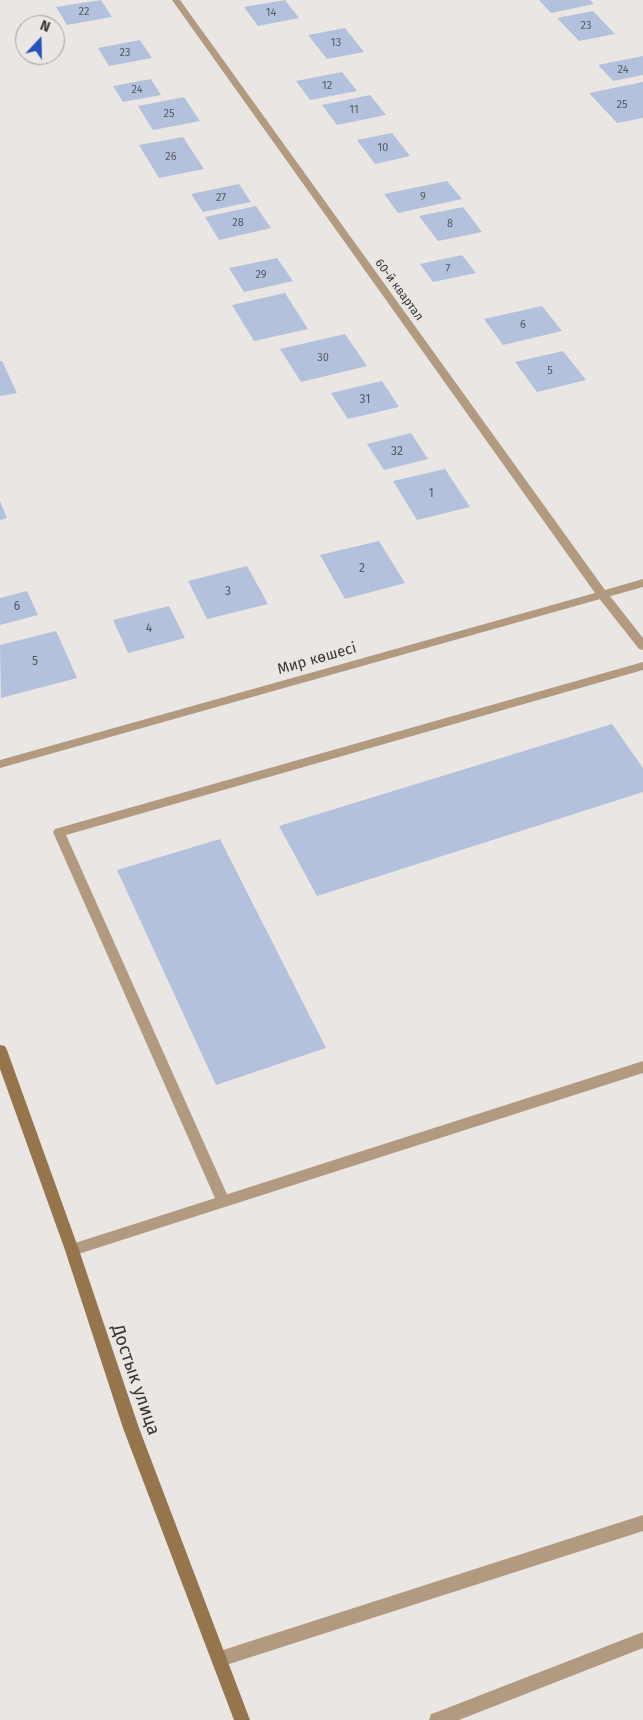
<!DOCTYPE html>
<html>
<head>
<meta charset="utf-8">
<style>
  body { margin:0 }
  #map { position:relative; width:643px; height:1720px; overflow:hidden; background:#eae6e3; font-family:"Fira Sans",sans-serif }
  canvas { display:block }
  .north { position:absolute; left:15px; top:15px; width:50px; height:50px; box-sizing:border-box; background:#eae6e3; border:1px solid #a3a09e; border-radius:50%; rotate:21deg; font-size:14px; font-weight:700; line-height:20px; text-align:center; color:#393836 }
  .north::after { content:''; display:block; margin:auto; width:18px; height:22px; background:#2550be; clip-path:polygon(50% 0,100% 100%,50% 72%,0 100%) }
</style>
</head>
<body>
<div id="map">
<canvas width="643" height="1720"></canvas>
<div class="north">N</div>
</div>
<script>
const g = document.querySelector('canvas').getContext('2d');
g.lineJoin = 'round';
function paint(path, color) { g.fillStyle = color; g.fill(path, 'evenodd'); }
function write(font, color, halo, rows, align = 'center') {
  g.font = font + ' "Fira Sans",sans-serif'; g.lineWidth = 5; g.setLineDash([]); g.textBaseline = 'middle'; g.strokeStyle = halo; g.fillStyle = color; for (const [text, x, y, turn = 0] of rows) {
    g.save(); g.translate(x, y); g.rotate((+turn || 0) * Math.PI / 180); g.textAlign = isNaN(turn) ? turn : align; if (halo) g.strokeText(text, 0, 0); g.fillText(text, 0, 0); g.restore();
  }
}
const building = new Path2D(`
  M101,0L112,17L67,25L56,7Z
  M285,0L299,18L258,26L244,7Z
  M539,0H590L594,4L551,13Z
  M593,11L615,34L579,41L557,18Z
  M345,28L364,52L327,59L308,35Z
  M140,40L152,58L109,66L98,48Z
  M643,56V75L613,81L598,65Z
  M342,72L357,91L310,100L296,81Z
  M151,79L161,95L123,102L113,86Z
  M643,82V118L617,123L589,93Z
  M370,95L386,115L337,125L322,105Z
  M184,97L200,121L153,130L138,106Z
  M392,133L410,156L375,164L357,140Z
  M183,137L204,169L159,178L139,145Z
  M447,181L462,199L398,213L384,194Z
  M239,184L251,202L203,212L191,194Z
  M256,206L271,228L219,240L205,217Z
  M463,207L482,232L438,241L419,216Z
  M462,255L476,273L433,282L420,264Z
  M277,258L293,281L244,292L229,268Z
  M285,293L308,329L254,341L232,305Z
  M542,306L562,331L503,345L484,319Z
  M345,334L367,366L301,382L280,349Z
  M563,351L586,380L537,392L515,362Z
  M0,361H2L17,393L0,396Z
  M382,381L399,407L348,419L331,393Z
  M411,433L428,459L384,470L367,444Z
  M445,469L470,507L417,520L393,481Z
  M0,501L7,518L0,520Z
  M379,541L405,583L345,599L320,555Z
  M247,566L268,604L207,619L188,581Z
  M27,591L38,615L0,625V598Z
  M169,606L185,638L128,653L113,620Z
  M56,631L77,678L1,698L0,645Z
  M612,724L643,768V792L317,896L279,826Z
  M220,839L326,1048L216,1085L117,870Z`);
const lane = new Path2D(`
  M602,590L606,591L643,638V650L639,649L598,597L596,594Z
  M643,662V670L66,835L230,1201L228,1205L223,1207L218,1205L53,832L55,829Z`);
const street = new Path2D(`
  M172,0H180L605,590L643,579V587L0,768V760L595,593Z
  M643,1061V1073L72,1256L67,1254L65,1250L67,1246L72,1244Z
  M643,1515V1531L220,1667L214,1665L212,1659L214,1653L220,1651Z
  M643,1632V1648L459,1720H429L431,1714L437,1712Z`);
const secondary = new Path2D(`
  M0,1045L5,1046L7,1050L79,1250L139,1428L250,1720H234L123,1428L65,1250L0,1069Z`);
const farNumbernames = [
  ["22",84,12],
  ["14",271,13],
  ["23",586,26],
  ["13",336,43],
  ["23",125,53],
  ["24",623,70],
  ["12",327,86],
  ["24",137,90],
  ["25",622,105],
  ["11",354,110],
  ["25",169,114],
  ["10",383,148],
  ["26",171,157],
  ["9",423,197],
  ["27",221,198],
  ["28",238,223],
  ["8",450,224],
  ["7",448,269],
  ["29",261,275],
  ["6",523,325],
  ["30",323,358],
  ["5",550,371]
];
const farStreetnames = [
  ["60-й квартал",399,290,54]
];
const numberNames = [
  ["31",365,400],
  ["32",397,452],
  ["1",431,494],
  ["2",362,569],
  ["3",228,592],
  ["6",17,607],
  ["4",149,629],
  ["5",35,662]
];
const streetNames = [
  ["Мир көшесі",317,659,-16]
];
const nearStreetnames = [
  ["Достык улица",135,1380,71]
];
paint(building, '#b3c1dd');
paint(lane, '#b19a7f');
paint(street, '#b19a7f');
paint(secondary, '#96744c');
write('11px', '#585a60', null, farNumbernames);
write('12px', '#393836', '#eae6e3', farStreetnames);
write('12px', '#585a60', null, numberNames);
write('15px', '#393836', '#eae6e3', streetNames);
write('18px', '#393836', '#eae6e3', nearStreetnames);
</script>
</body>
</html>
